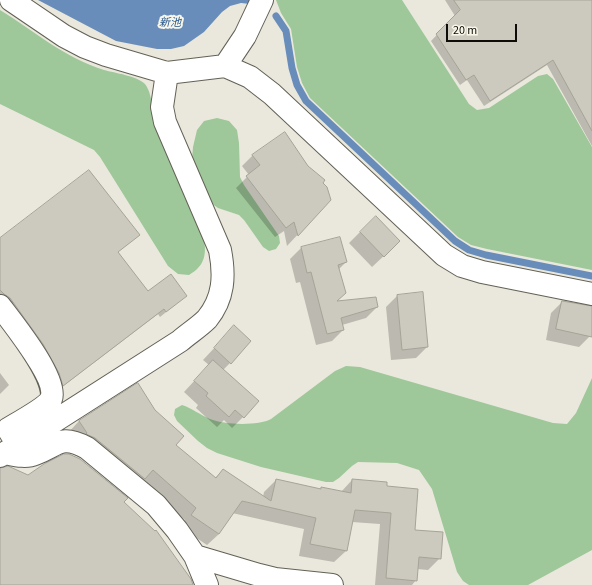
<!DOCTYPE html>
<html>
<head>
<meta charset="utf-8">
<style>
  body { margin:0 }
  #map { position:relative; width:592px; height:585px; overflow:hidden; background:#eae8dc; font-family:"Source Sans 3",sans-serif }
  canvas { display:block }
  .scale { position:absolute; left:446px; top:24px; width:71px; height:18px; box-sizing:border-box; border:2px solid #0d0c08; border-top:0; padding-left:5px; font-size:12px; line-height:14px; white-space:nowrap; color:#0d0c08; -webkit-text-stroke:3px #f8f6e9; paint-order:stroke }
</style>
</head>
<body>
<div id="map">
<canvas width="592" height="585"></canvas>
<div class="scale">20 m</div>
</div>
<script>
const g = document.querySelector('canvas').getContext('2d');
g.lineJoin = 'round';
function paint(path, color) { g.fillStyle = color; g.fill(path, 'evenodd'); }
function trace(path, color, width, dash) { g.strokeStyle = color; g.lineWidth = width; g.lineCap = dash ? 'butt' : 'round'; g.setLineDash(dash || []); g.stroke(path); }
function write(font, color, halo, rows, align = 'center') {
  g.font = font + ' "Source Sans 3","Noto Sans JP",sans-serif'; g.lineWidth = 4; g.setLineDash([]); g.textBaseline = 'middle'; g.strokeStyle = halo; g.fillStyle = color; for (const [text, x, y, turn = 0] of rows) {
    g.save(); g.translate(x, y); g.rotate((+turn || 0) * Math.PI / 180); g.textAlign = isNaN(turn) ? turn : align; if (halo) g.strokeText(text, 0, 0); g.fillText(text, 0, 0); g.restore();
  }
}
const forest = new Path2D(`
  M276,0H402L469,104L477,110L489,108L538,76L547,74L553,79L592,147V270L487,249L471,245L458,237L310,98L302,83L297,67L291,29L281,13Z
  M0,10C34,31 65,58 104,70C115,73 137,76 145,84C150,90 151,100 153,107L203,234C207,253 206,265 189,275L178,274L168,266L100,157L94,150L0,104Z
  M217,118L229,121L237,130L239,143L240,177L244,185L279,236L280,243L276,249L269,251L263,247L244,220L239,215L218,208L211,203L192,159L193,147L197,130L204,121Z
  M346,366L360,367L553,423L567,424L576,413L592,378V550L528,585H469L463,581L457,572L432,489L419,470L397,463L358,462L352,466L339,478L333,482H326L261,467L217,453L207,448L198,441L177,421L174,415L175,409L182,405C192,408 200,415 210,419C224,425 258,426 271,419L335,371Z`);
const water = new Path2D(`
  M38,0H251L250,4L241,3L230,6L222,12L204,32L184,46L171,49H157L116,41Z`);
const shadow = new Path2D(`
  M445,0H592V146L547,65L484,106L467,80L460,85L431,41L455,16Z
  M253,155L308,166L321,183L330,200L287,246L284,231L275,237L236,188L249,175L242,166Z
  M360,232L388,252L372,267L349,243Z
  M139,235L118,252L148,293L186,296L160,317L158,314L58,390L0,301V239Z
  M301,248L346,262L339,269L335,302L377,307L366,318L342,325L343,330L332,341L316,345L300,282L296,283L290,259Z
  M397,296L427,347L416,358L391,360L386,307Z
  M562,302L592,307V328L590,336L579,347L546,340L551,313Z
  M234,327L230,363L223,370L243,417L232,428L224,420L217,427L196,408L198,405L184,392L209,365L203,360Z
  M0,373L9,385L0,394Z
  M79,421L175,445L215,478L223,470L263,497L264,492L276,480L320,490L322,488L341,492L352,480L386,487L414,531L440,558L428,570L417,569L416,580L412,585H375L380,524L352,522L346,551L334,562L299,556L304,529L232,513L219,534L207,545L180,527L185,520L141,482L68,433Z`);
const stream = new Path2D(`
  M276,16L286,31L292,68L297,85L306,101L455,241L469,250L486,255L592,276`);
const building = new Path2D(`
  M454,0H592V131L553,60L490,101L474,75L466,80L436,34L460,10Z
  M285,132L308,166L325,180L323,183L327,187L331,200L298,236L294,222L286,228L246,176L260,165L252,155Z
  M89,170L140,235L118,252L148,291L171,274L187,296L166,312L164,309L63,386L59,373L43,344L10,298L4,294L0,290V238Z
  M376,216L400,241L384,257L360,232Z
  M340,237L347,262L338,265L346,293L337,301L376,297L378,307L341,318L344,330L327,334L311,272L307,273L301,247Z
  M423,292L428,347L402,350L397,295Z
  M562,301L592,306V337L556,329Z
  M234,325L251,341L231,364L214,348Z
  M213,360L259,401L244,418L235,410L229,417L206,396L208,393L194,381Z
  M138,383L155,410L184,436L176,445L216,478L223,469L271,501L276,479L321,489V487L351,493L352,479L387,482V486L418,489L415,530L443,532L441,559L419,557L417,581L386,578L391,513L355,510L347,551L310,544L316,518L242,501L219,534L191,515L196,508L153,470L145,479L95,438L86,434L87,433L79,421Z
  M64,454H69L80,459L128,498L124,502L155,531L156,530L191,579L193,585H0V468L8,466L28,475L44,464Z`);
const street = new Path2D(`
  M11,0L64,36L85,47L106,55L167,73L225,66L250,77L272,94L444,255L462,266L482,272L592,294
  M225,66L245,36L262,0
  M0,306C12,322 59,380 51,399C47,407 18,423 8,429L18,445
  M5,453C15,455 26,458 35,454C59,445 60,434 87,448L156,505L177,530L195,556L207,585
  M0,456L180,341C188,334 199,327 207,319C224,298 225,276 220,250L165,122L162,107L167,73
  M195,556L259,575L275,579L332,585`);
const waterNames = [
  ["新池",170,24]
];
paint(forest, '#9ec899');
paint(water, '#698dba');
paint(shadow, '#0003');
trace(stream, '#698dba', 7);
paint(building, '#cccabe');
trace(building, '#a5a397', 1);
trace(street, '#636156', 24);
trace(street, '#fff', 22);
write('italic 11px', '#23558f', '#f8f6e9', waterNames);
</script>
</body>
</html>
